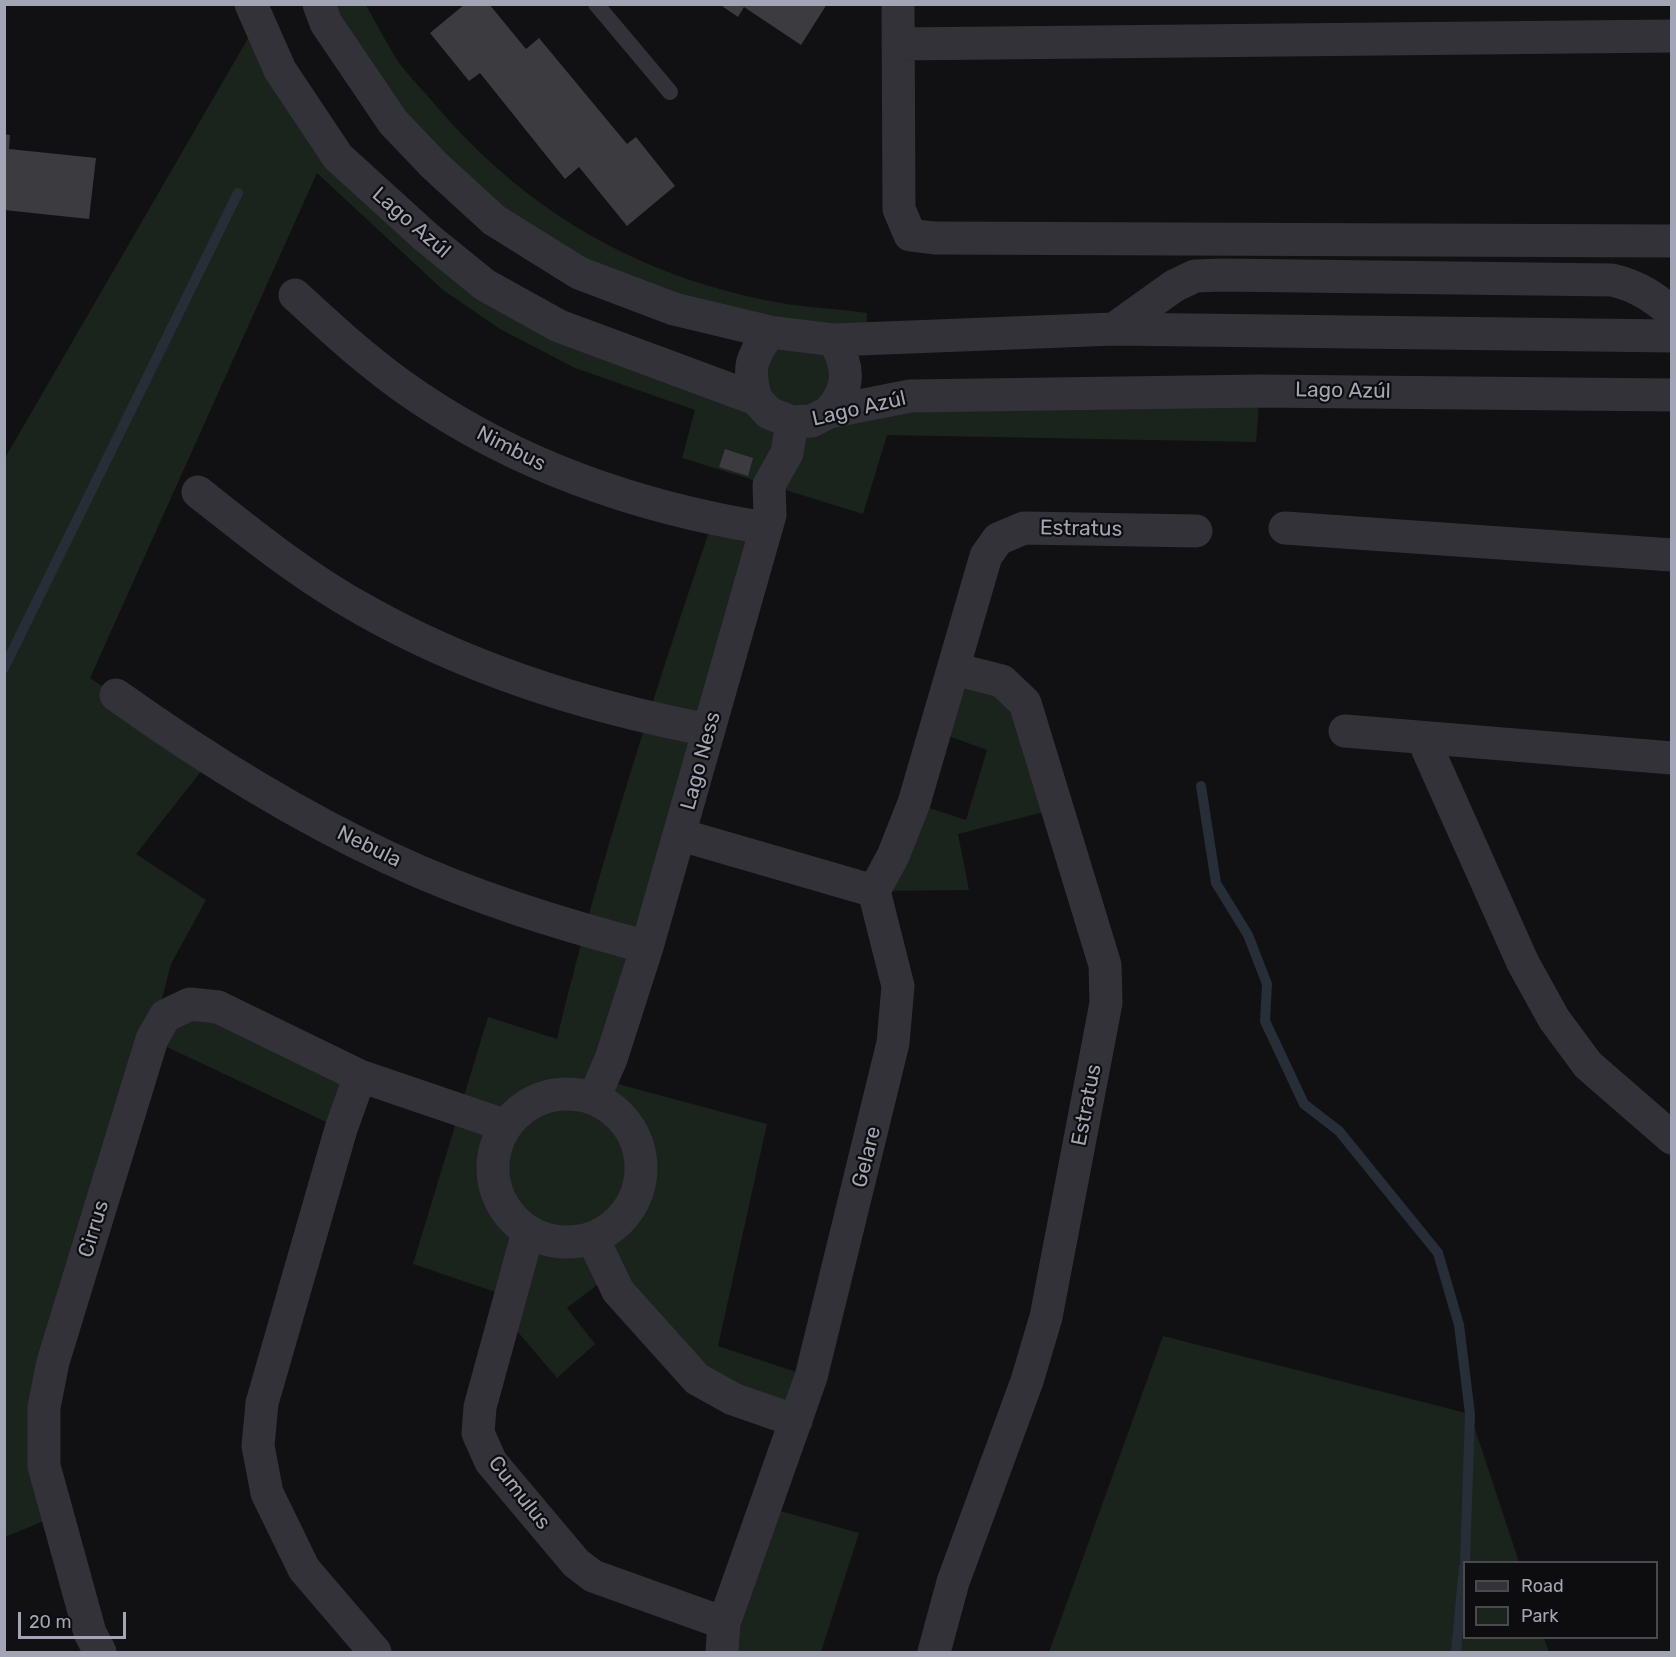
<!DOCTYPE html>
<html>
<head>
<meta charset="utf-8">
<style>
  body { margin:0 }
  #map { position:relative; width:1676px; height:1657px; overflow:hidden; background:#111113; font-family:Rubik,sans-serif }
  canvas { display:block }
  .frame { position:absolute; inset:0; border:6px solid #a2a5b4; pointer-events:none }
  .legend { position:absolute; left:1463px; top:1561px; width:195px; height:78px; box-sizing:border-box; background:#0d0c0e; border:2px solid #494950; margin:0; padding:8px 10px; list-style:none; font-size:18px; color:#a2a5b4 }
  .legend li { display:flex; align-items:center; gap:12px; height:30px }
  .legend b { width:30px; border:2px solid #494950 }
  .scale { position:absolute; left:18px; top:1612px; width:108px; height:27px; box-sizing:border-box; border:3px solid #a2a5b4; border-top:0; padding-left:8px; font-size:18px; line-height:21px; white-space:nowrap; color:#a2a5b4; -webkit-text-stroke:4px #0d0c0e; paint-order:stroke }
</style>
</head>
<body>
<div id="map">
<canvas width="1676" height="1657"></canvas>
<div class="frame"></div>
<ul class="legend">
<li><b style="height:8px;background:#323238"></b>Road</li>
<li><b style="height:16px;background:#1b231d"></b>Park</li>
</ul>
<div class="scale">20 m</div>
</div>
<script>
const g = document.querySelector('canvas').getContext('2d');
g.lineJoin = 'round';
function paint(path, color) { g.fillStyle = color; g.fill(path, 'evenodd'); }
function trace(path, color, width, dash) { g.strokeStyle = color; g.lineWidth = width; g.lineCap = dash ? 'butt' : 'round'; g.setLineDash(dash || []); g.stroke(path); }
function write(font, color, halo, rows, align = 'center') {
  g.font = font + ' Rubik,sans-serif'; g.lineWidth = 4.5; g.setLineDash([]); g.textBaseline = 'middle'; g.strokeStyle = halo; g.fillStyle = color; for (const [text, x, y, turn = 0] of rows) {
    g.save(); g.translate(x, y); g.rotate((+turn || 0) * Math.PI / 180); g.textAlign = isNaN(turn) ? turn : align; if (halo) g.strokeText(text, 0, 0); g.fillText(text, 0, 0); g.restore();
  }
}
const green = new Path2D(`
  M336,5H366C376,23 386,42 397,60C407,74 421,88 432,101C526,213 642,279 786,304C813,308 841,309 867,313L866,335L771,330L599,270L509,220L414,126L346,27Z
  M258,21L338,157L485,285L756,399L759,347L834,340L838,402L1260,391L1256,442L887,435L863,514L682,458L695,410L575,368L500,329L443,290L317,173L90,678L210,760L136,854L206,900L171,964L152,1037L190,1004L360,1076L341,1129L152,1040L53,1362L56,1516L5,1537V458Z
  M713,520L765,528L603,1080L767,1124L718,1346L811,1377L796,1421L733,1399L610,1275L567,1308L595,1344L557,1378L505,1317L510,1297L413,1264L488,1017L557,1039C599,863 655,691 713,520Z
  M954,669L1002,681L1059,808L958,834L969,890L874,891L914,803L966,820L987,750L935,731Z
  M1163,1336L1470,1414L1519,1562H1464V1638H1544L1549,1652H1049Z
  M766,1507L859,1533L821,1652H722Z`);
const stream = new Path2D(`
  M4,668L238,193
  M1201,786L1216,883L1248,935L1267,984L1265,1021L1304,1104L1339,1131L1438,1253L1459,1325L1470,1414L1465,1562
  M1456,1652L1464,1567`);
const building = new Path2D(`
  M465,4H489L526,49L539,38L627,144L636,137L675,186L627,226L579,167L565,179L480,73L469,81L430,33Z
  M719,4H827L801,45L744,7L738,17Z
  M4,134L10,135L9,149L96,158L89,219L4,210Z
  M725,449L753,458L748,476L719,467Z`);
const lane = new Path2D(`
  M596,4L670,92`);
const street = new Path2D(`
  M251,4L280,70L338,157L426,237L485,285L559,326L756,399L769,413L792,422L812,421L829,412L910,396L1260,391L1672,395
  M319,4L326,23L393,122L434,165L494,220L579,273L674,309L770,332L834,340L1114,329L1672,336
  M898,4L899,209L910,235L934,238L1672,241
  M898,44L1672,36
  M295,295C334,331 373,367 418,397C523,468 641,508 765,528
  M1114,329L1174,286L1195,276L1222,275L1612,280C1637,286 1653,296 1672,313
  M756,399C747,368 751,357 770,332
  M829,412C851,388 849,366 834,340
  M198,492C251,534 304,577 364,610C472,671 588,707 709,730
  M1285,528L1672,555
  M116,695C203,757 292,813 389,858C472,897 560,924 647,947
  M1345,731L1672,758
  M1423,739L1523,963L1554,1019L1588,1065L1672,1138
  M681,835L874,891
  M874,891L893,856L914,803L986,556L998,539L1024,528L1196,531
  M360,1076L341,1129L262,1403L258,1446L267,1493L304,1569L375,1652
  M493 1168a74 74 0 1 1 148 0a74 74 0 1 1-148 0Z
  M594,1098L611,1059L647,947L770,515L769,485L787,453L792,422
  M528,1232L480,1407L478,1433L491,1462L576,1563L593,1576L724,1623
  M593,1239L618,1291L697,1379L733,1399L796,1421
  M100,1652L90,1633L44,1466V1407L53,1362L152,1039L165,1016L190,1004L218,1007L360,1076L504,1125
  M722,1652L724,1623L811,1377L893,1043L898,986L874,891
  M934,1652L953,1582L1027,1381L1046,1317L1106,1003L1105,965L1025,703L1002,681L954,669`);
const streetNames = [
  ["Lago Azúl",411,223,41],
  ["Lago Azúl",1343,391,1],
  ["Lago Azúl",859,409,-13],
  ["Nimbus",511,449,27],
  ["Estratus",1081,529,1],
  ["Lago Ness",701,761,-75],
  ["Nebula",369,847,26],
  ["Estratus",1087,1105,-79],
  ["Gelare",867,1157,-76],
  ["Cirrus",94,1229,-73],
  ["Cumulus",519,1493,52]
];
paint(green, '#1b231d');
trace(stream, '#272e37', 10);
paint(building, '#3c3b40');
trace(lane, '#323238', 16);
trace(street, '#323238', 33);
write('21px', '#a2a5b4', '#0d0c0e', streetNames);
</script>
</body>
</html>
